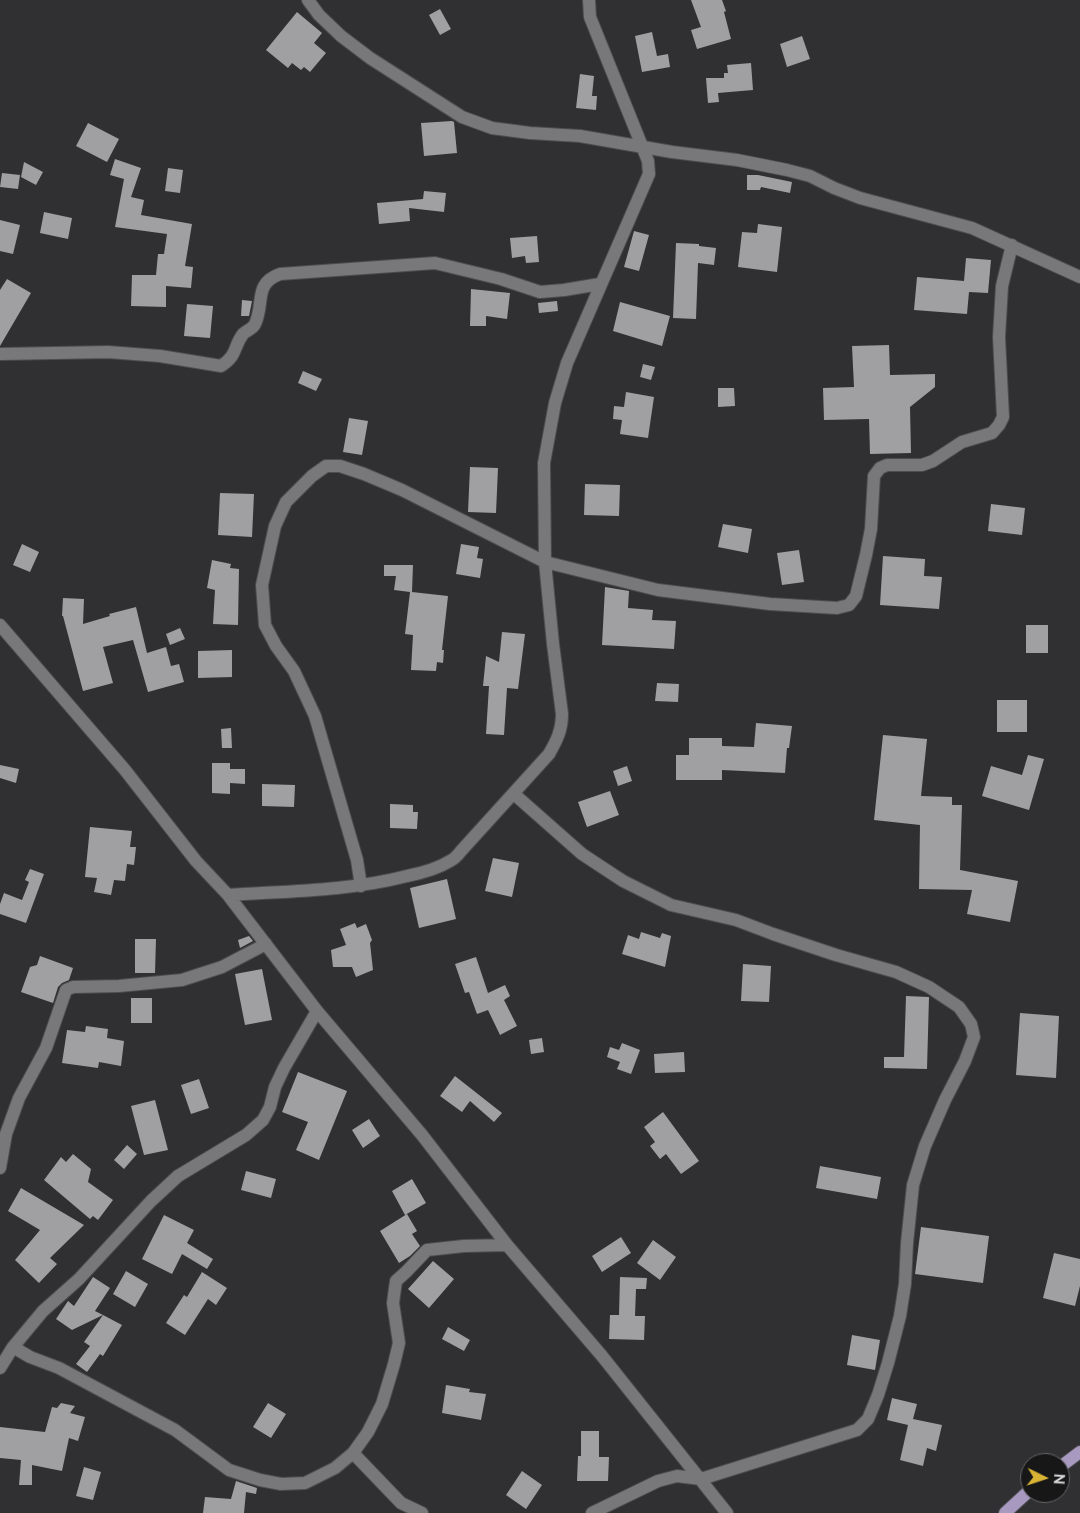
<!DOCTYPE html>
<html>
<head>
<meta charset="utf-8">
<style>
  body { margin:0 }
  #map { position:relative; width:1080px; height:1513px; overflow:hidden; background:#302f32; font-family:Raleway,sans-serif }
  canvas { display:block }
  .north { position:absolute; left:1020px; top:1453px; width:50px; height:50px; box-sizing:border-box; background:#181718; border:1px solid #646365; border-radius:50%; rotate:94deg; font-size:14px; font-weight:700; line-height:20px; text-align:center; color:#d7d6d8 }
  .north::after { content:''; display:block; margin:auto; width:18px; height:22px; background:#d9b434; clip-path:polygon(50% 0,100% 100%,50% 72%,0 100%) }
</style>
</head>
<body>
<div id="map">
<canvas width="1080" height="1513"></canvas>
<div class="north">N</div>
</div>
<script>
const g = document.querySelector('canvas').getContext('2d');
g.lineJoin = 'round';
function paint(path, color) { g.fillStyle = color; g.fill(path, 'evenodd'); }
function trace(path, color, width, dash) { g.strokeStyle = color; g.lineWidth = width; g.lineCap = dash ? 'butt' : 'round'; g.setLineDash(dash || []); g.stroke(path); }
const building = new Path2D(`
  M691,0H722L726,11L724,12L731,39L697,49L691,30L701,27Z
  M440,9L451,29L440,35L429,15Z
  M297,12L322,33L314,43L326,53L310,72L304,67L301,70L292,63L288,68L266,50Z
  M652,32L657,56L668,54L670,67L642,72L635,36Z
  M802,36L810,59L787,67L780,44Z
  M751,63L753,90L718,93L719,102L708,103L706,78H724V73H728L727,65Z
  M580,74L594,76L592,96H597L596,110L576,108Z
  M452,121L454,122L457,153L424,156L421,123Z
  M88,123L119,139L107,162L76,146Z
  M115,159L141,168L131,197L144,200L141,215L192,224L185,266L193,267L191,288L166,286V307L131,306L132,275H156L158,254H164L167,234L115,227L124,179L110,175Z
  M24,162L43,172L36,185L21,177Z
  M168,168L183,170L180,193L165,191Z
  M2,173L20,175L18,189L0,187Z
  M747,175H758L792,182L790,193L761,187L760,190H747Z
  M424,191L446,193L444,212L409,208L410,221L379,224L377,203L423,199Z
  M44,212L72,218L68,239L40,233Z
  M0,220L20,225L13,254L0,251Z
  M758,224L782,227L777,272L738,267L742,232L757,233Z
  M634,231L649,235L639,271L624,267Z
  M537,236L539,262L526,263L525,256L512,258L510,238Z
  M676,243L699,244V246L716,248L714,265L698,263L696,319L673,318Z
  M966,258L991,260L988,293L969,292L967,314L914,310L917,277L964,281Z
  M7,279L31,293L0,346V290Z
  M471,289L510,293L507,319L486,316V326H470Z
  M242,300L252,301L249,316H241Z
  M557,301L558,311L539,313L538,303Z
  M620,302L670,316L662,346L613,331Z
  M187,304L213,306L210,338L184,336Z
  M889,345L890,375L935,374V387L910,407L911,453L870,454L869,419L824,420L823,388L854,387L852,346Z
  M643,364L655,367L651,380L640,377Z
  M303,371L322,379L316,391L298,383Z
  M718,388H734L735,406L718,407Z
  M626,392L654,397L648,438L620,434L622,420L613,419L614,406L624,407Z
  M349,418L368,421L362,455L343,452Z
  M470,467L498,468L496,513L468,512Z
  M585,484L620,485L619,516L584,515Z
  M220,493L254,494L252,537L218,535Z
  M991,504L1025,508L1022,535L988,531Z
  M723,524L752,529L748,553L718,547Z
  M22,544L39,552L30,572L13,565Z
  M461,544L479,547L477,558L483,559L480,578L456,574Z
  M799,550L804,582L782,585L777,553Z
  M883,556L925,559L924,576L942,577L939,609L880,605Z
  M212,560L231,564L230,568L239,569L238,625L213,624L215,590L207,588Z
  M384,565H413L412,592L448,596L442,650H444L443,663L437,662L436,671L411,670L413,635L405,634L410,592L394,590L396,576H384Z
  M605,587L629,591L628,608L653,610L652,620L676,621L674,649L602,645Z
  M63,598L84,599L83,624L110,616L109,614L136,607L147,653L166,647L171,666L179,664L184,682L148,692L133,640L103,647L113,683L83,691L63,616H62Z
  M1026,625H1048V653H1026Z
  M180,628L185,639L170,645L166,634Z
  M502,632L525,634L518,689L507,688L504,735L486,734L489,686H483L486,656L499,662Z
  M232,650V677L198,678V651Z
  M657,683L679,684L678,702L655,701Z
  M997,700H1027V732H997Z
  M756,723L792,726L789,748H787L785,773L722,770V780H676V755H689V738H722V746L754,747Z
  M231,728L232,748H222L221,729Z
  M883,735L927,739L921,796L952,797V805H962L960,870L1018,881L1010,922L967,914L972,890L919,889L920,825L874,820Z
  M1028,755L1044,759L1029,810L982,796L991,766L1022,775Z
  M212,763H230V769H245V784L230,783V794L212,793Z
  M0,765L19,769L16,783L0,778Z
  M627,766L632,781L618,786L613,771Z
  M262,784L295,785L294,807L262,806Z
  M610,791L619,815L587,827L578,802Z
  M390,804L413,805V812H418L417,829L390,828Z
  M90,827L132,831L130,847H136L134,865L127,864L125,881L114,880L111,895L94,892L97,878L85,877Z
  M493,858L519,863L512,897L485,891Z
  M30,869L44,874L26,923L0,914V904L4,893L22,900L29,882L25,880Z
  M447,879L456,919L419,928L410,888Z
  M355,923L357,928L366,924L372,940L370,943L373,970L356,977L352,967H333L331,950L346,945L340,929Z
  M641,932L660,938L662,933L671,936L665,967L622,954L628,935L639,939Z
  M249,936L253,941L240,948L238,940Z
  M135,939H156L155,973H135Z
  M40,956L73,968L69,980L62,983L58,987L53,1003L21,992L30,967L37,965Z
  M476,957L488,993L505,985L510,996L504,1000L517,1026L500,1035L488,1010L477,1014L469,992L465,993L455,964Z
  M743,964L771,966L769,1002L741,1001Z
  M262,969L272,1020L245,1025L235,974Z
  M906,996L929,997L927,1069L884,1068V1057H904Z
  M131,998H152V1023H131Z
  M1020,1013L1059,1016L1056,1078L1016,1075Z
  M86,1026L108,1029L107,1038L124,1041L121,1066L99,1062L98,1068L62,1063L67,1030L85,1032Z
  M542,1038L544,1052L531,1054L529,1040Z
  M622,1043L640,1050L631,1074L617,1069L620,1062L607,1057L610,1047L619,1050Z
  M684,1052L685,1072L655,1073L654,1054Z
  M298,1072L347,1091L319,1160L296,1150L308,1122L282,1112Z
  M455,1076L502,1113L494,1122L470,1101L462,1112L440,1096Z
  M199,1079L209,1108L191,1114L181,1085Z
  M155,1100L168,1150L144,1155L131,1106Z
  M663,1112L699,1161L681,1174L666,1154L660,1159L650,1146L655,1142L644,1127Z
  M369,1119L380,1136L363,1148L352,1130Z
  M127,1145L137,1154L124,1169L114,1160Z
  M73,1154L91,1169L88,1182L113,1200L98,1220L93,1216L90,1219L44,1180L61,1157L66,1162Z
  M820,1166L881,1177L877,1199L816,1188Z
  M246,1171L276,1179L271,1198L241,1190Z
  M412,1179L426,1203L405,1215L392,1191Z
  M21,1188L84,1225L50,1258L57,1264L39,1283L15,1260L40,1230L8,1211Z
  M407,1214L417,1231L412,1234L420,1246L410,1256L399,1263L380,1231Z
  M164,1215L194,1230L187,1243L213,1259L207,1269L182,1254L172,1274L142,1259Z
  M921,1227L989,1236L983,1283L915,1274Z
  M621,1237L631,1253L602,1272L592,1256Z
  M653,1240L676,1257L660,1280L637,1263Z
  M1054,1253L1080,1259V1286L1075,1306L1043,1298Z
  M433,1261L454,1279L429,1308L408,1289Z
  M126,1271L148,1284L135,1307L113,1294Z
  M202,1272L227,1288L216,1305L208,1299L185,1335L166,1323L184,1295L187,1297Z
  M93,1277L110,1288L95,1311L103,1315L72,1330L56,1319L68,1301L74,1306Z
  M620,1277L647,1278L646,1289H636L635,1316H645L644,1340L609,1339L610,1315H619Z
  M103,1315L122,1325L103,1356L100,1354L87,1372L76,1364L90,1346L84,1342Z
  M448,1327L470,1340L464,1351L442,1339Z
  M852,1335L880,1340L875,1370L847,1365Z
  M446,1385L470,1389L469,1392L486,1394L481,1420L442,1413Z
  M892,1398L917,1404L913,1419L942,1425L936,1451L927,1448L923,1466L900,1460L908,1425L887,1420Z
  M61,1403L75,1406L70,1413L85,1417L78,1441L69,1438L62,1471L32,1465V1485H19L21,1460L0,1458V1427L45,1432L52,1407L57,1408Z
  M268,1403L286,1414L271,1438L253,1427Z
  M581,1431H599V1457H609L608,1481H577L578,1456H581Z
  M84,1467L101,1472L93,1500L76,1496Z
  M522,1471L542,1485L526,1509L506,1495Z
  M236,1481L257,1488L256,1494L246,1492L244,1513H203L205,1497L231,1499Z`);
const minor = new Path2D(`
  M308,0L319,15L341,36L370,58L462,117L492,128L530,133L580,136L672,152L737,160L787,170L810,176L834,188L860,198L972,228L1080,277
  M0,354L108,352L160,356L221,366C238,355 233,347 243,334C247,330 253,329 255,324C265,303 253,284 280,274L435,263L501,279L540,292L564,290L600,284
  M0,625L125,770L196,861L228,895L317,1011L422,1135L507,1245L602,1356L727,1513
  M514,794L582,854L623,881L671,905L736,920L773,934L836,955L896,972L929,987L959,1007L971,1024L974,1037L965,1061L945,1100L925,1146L913,1185L907,1243L905,1284L900,1316L888,1363L878,1395L868,1419L857,1430L701,1479L677,1476L658,1481L592,1513
  M361,886L357,860L315,716L294,671L276,646L265,625L262,585L275,526L286,502L312,476L326,466H340L364,474L402,490L545,562L658,590L770,604L837,608L849,605L856,596L866,555L871,529L874,476L880,468L887,465H922L933,461L962,442L992,433L999,425L1003,417L999,337L1002,286L1012,245
  M228,895C288,891 349,891 407,876C422,873 437,869 450,861C454,859 458,855 461,851L549,754C557,740 562,730 562,714L553,644L545,562L544,463L555,403L567,363L649,174L648,161L590,17L589,0
  M0,1168L6,1134L19,1098L46,1048L66,990L73,987L119,986L182,980L222,967L266,944
  M13,1347L30,1357L59,1368L175,1430L229,1470L260,1480L281,1484L305,1483L335,1468L353,1453L368,1432L382,1404L394,1364L399,1343L393,1303L396,1281L406,1272L427,1250L464,1246L507,1245
  M0,1368L13,1347L43,1311L79,1279L151,1201L178,1176L246,1135L263,1120L270,1107L275,1087L284,1068L317,1011
  M353,1453L401,1503L422,1513`);
const major = new Path2D(`
  M1060,1467L1080,1452
  M1005,1513L1030,1490`);
paint(building, '#a09fa2');
trace(minor, '#4d4c4e', 14);
trace(major, '#4d4c4e', 14);
trace(minor, '#78777a', 12);
trace(major, '#a799c0', 12);
</script>
</body>
</html>
